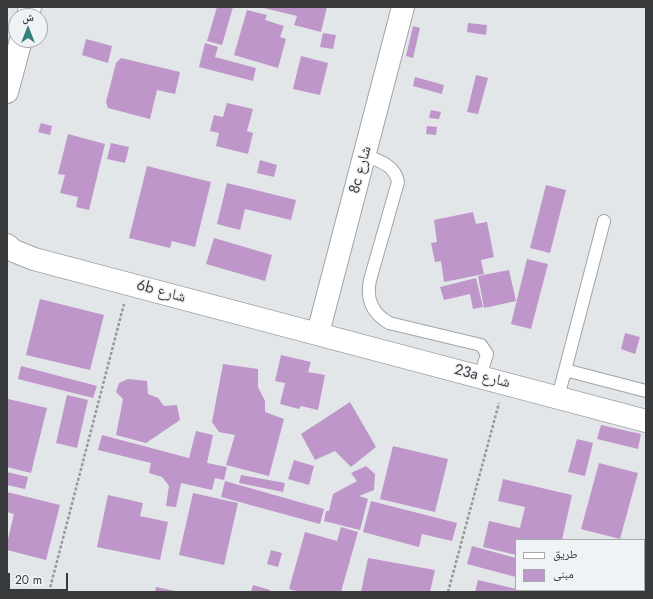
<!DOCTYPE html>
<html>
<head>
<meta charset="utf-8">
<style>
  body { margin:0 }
  #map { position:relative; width:653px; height:599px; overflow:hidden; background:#e3e6e9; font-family:Jost,"Noto Naskh Arabic",sans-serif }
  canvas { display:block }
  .frame { position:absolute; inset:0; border:8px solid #393a3b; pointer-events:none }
  .legend { position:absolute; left:515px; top:539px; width:130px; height:52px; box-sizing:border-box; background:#f0f3f6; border:1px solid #a7a9ab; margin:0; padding:5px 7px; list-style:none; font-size:12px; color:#393a3b }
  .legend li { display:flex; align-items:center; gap:8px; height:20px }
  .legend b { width:20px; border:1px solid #a7a9ab }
  .north { position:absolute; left:8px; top:8px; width:40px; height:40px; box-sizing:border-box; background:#f0f3f6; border:1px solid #a7a9ab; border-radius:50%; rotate:0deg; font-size:11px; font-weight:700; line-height:16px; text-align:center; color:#393a3b }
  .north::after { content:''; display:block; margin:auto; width:14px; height:18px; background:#357e7b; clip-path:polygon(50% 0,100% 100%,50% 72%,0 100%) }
  .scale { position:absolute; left:8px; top:573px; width:60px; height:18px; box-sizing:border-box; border:2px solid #393a3b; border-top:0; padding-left:5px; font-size:12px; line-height:14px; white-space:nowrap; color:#393a3b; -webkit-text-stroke:3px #f0f3f6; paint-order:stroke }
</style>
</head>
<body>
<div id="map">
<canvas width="653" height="599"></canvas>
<div class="frame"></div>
<ul class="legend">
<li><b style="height:5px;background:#fff"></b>طريق</li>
<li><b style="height:11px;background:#be96c9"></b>مبنى</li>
</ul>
<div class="north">ش</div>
<div class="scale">20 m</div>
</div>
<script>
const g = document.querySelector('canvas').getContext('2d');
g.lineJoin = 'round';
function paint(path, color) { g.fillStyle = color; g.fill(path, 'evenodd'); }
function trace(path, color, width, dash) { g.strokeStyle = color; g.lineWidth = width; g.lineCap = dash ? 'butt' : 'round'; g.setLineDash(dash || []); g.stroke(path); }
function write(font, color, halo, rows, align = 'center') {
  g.font = font + ' Jost,"Noto Naskh Arabic",sans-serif'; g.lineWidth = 3; g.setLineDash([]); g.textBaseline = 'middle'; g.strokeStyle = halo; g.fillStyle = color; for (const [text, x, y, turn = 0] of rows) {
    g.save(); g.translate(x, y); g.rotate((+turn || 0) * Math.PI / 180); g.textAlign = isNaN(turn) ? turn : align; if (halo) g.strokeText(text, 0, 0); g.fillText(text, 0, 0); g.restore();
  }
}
const building = new Path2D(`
  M217,7H233L222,45L207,41Z
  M327,7L321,32L294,25L297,16L264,8Z
  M247,10L267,15L265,20L284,26L280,37L286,39L278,68L234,55Z
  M468,23L487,25L486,35L467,32Z
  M413,26L420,28L413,58L406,56Z
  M323,33L336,35L333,49L320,47Z
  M86,39L112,46L108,63L82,55Z
  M205,43L218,47L215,57L256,68L253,81L199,67Z
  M301,56L328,63L320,95L293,89Z
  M121,58L180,72L175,94L157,90L150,119L108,108L106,102L116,63Z
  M476,75L488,78L478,114L467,112Z
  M415,77L444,85L442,94L413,86Z
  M227,103L253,109L247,131L253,133L248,154L216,146L219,133L210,131L214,115L223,117Z
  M431,110L441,112L439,119L429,118Z
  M41,123L52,126L50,135L38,132Z
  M427,126L437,127L436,135L426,134Z
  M68,134L105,144L89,210L76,207L78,197L60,193L65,175L58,174Z
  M111,143L129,147L125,163L107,159Z
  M260,160L277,165L274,177L257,173Z
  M147,166L211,182L195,247L172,241L170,248L129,238Z
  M227,183L296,200L291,220L245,209L240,230L217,224Z
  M546,185L566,190L550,253L530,248Z
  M473,212L476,224L487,222L494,257L481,260L484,274L444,282L441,261L435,262L431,243L437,242L434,220Z
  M214,238L272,255L265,281L206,264Z
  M527,259L548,264L531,329L511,324Z
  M509,270L516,301L484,308L478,276Z
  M476,278L483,307L473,309L470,294L444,300L440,287Z
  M40,299L104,315L90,370L26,355Z
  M625,333L640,337L635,354L621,349Z
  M281,355L311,362L308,372L325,375L318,410L301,406L299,409L280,404L285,383L275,381Z
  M223,364L258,369V387L265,401V412L284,419L269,476L226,465L235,435L219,432L212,422Z
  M21,366L97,386L93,398L18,379Z
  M128,379L147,381L148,394L158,398L164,406L177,405L180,420L146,443L116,435L123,399L116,392L119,383Z
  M67,395L88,400L77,448L56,443Z
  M8,399L47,408L31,473L7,467Z
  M350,402L376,447L351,467L335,451L315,460L301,434Z
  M601,425L641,434L638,449L597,439Z
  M196,431L213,435L207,463L227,467L224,480L215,478L212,490L181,483L176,507L166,506L169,486L162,477L149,473L151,463L98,450L102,435L189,458Z
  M577,439L593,443L585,476L568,472Z
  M393,446L448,459L435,512L380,499Z
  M294,460L314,466L309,485L288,479Z
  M599,463L638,473L620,539L581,529Z
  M366,466L375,474L374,490L359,496L368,499L360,530L324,521L326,511H329L333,494L357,481L351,473Z
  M7,472L28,477L25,489L7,485Z
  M241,475L285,483L283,492L239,483Z
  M503,479L572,495L562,540H516V555L483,547L489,521L520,528L525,507L498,501Z
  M225,481L324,509L320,524L221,497Z
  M7,492L60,505L46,560L7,550V543L14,514L7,512Z
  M193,493L238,503L224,565L179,555Z
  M108,495L143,503L140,516L168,522L160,560L97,547Z
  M371,501L457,523L452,541L422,534L419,547L363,532Z
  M341,527L358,532L341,592H300L289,589L305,532L337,541Z
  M472,546L516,558V577L467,564Z
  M271,550L282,553L278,567L267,564Z
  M368,558L435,570L430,592H361Z
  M478,580L525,591V592H475Z
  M253,585L270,590V592H251Z
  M156,587L175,591V592H155Z`);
const path = new Path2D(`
  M49,592L124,304
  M448,592L499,403`);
const service = new Path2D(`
  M365,155C379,161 395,165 398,182L370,280C366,299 372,313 389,323L481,345L487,354L480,377
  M565,370L646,391
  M558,397L604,221`);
const minor = new Path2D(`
  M28,16L30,7
  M7,92L21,40
  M7,245L14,251L34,259L646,421
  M318,333L403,7`);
const streetNames = [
  ["8c شارع",361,170,-75],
  ["6b شارع",161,292,15],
  ["23a شارع",482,377,14]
];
paint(building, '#be96c9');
trace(service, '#a1a4a7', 14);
trace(minor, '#a1a4a7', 24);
trace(path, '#96989a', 2.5, [3, 2]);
trace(service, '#fff', 12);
trace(minor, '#fff', 22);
write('15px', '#393a3b', '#f0f3f6', streetNames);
</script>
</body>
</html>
